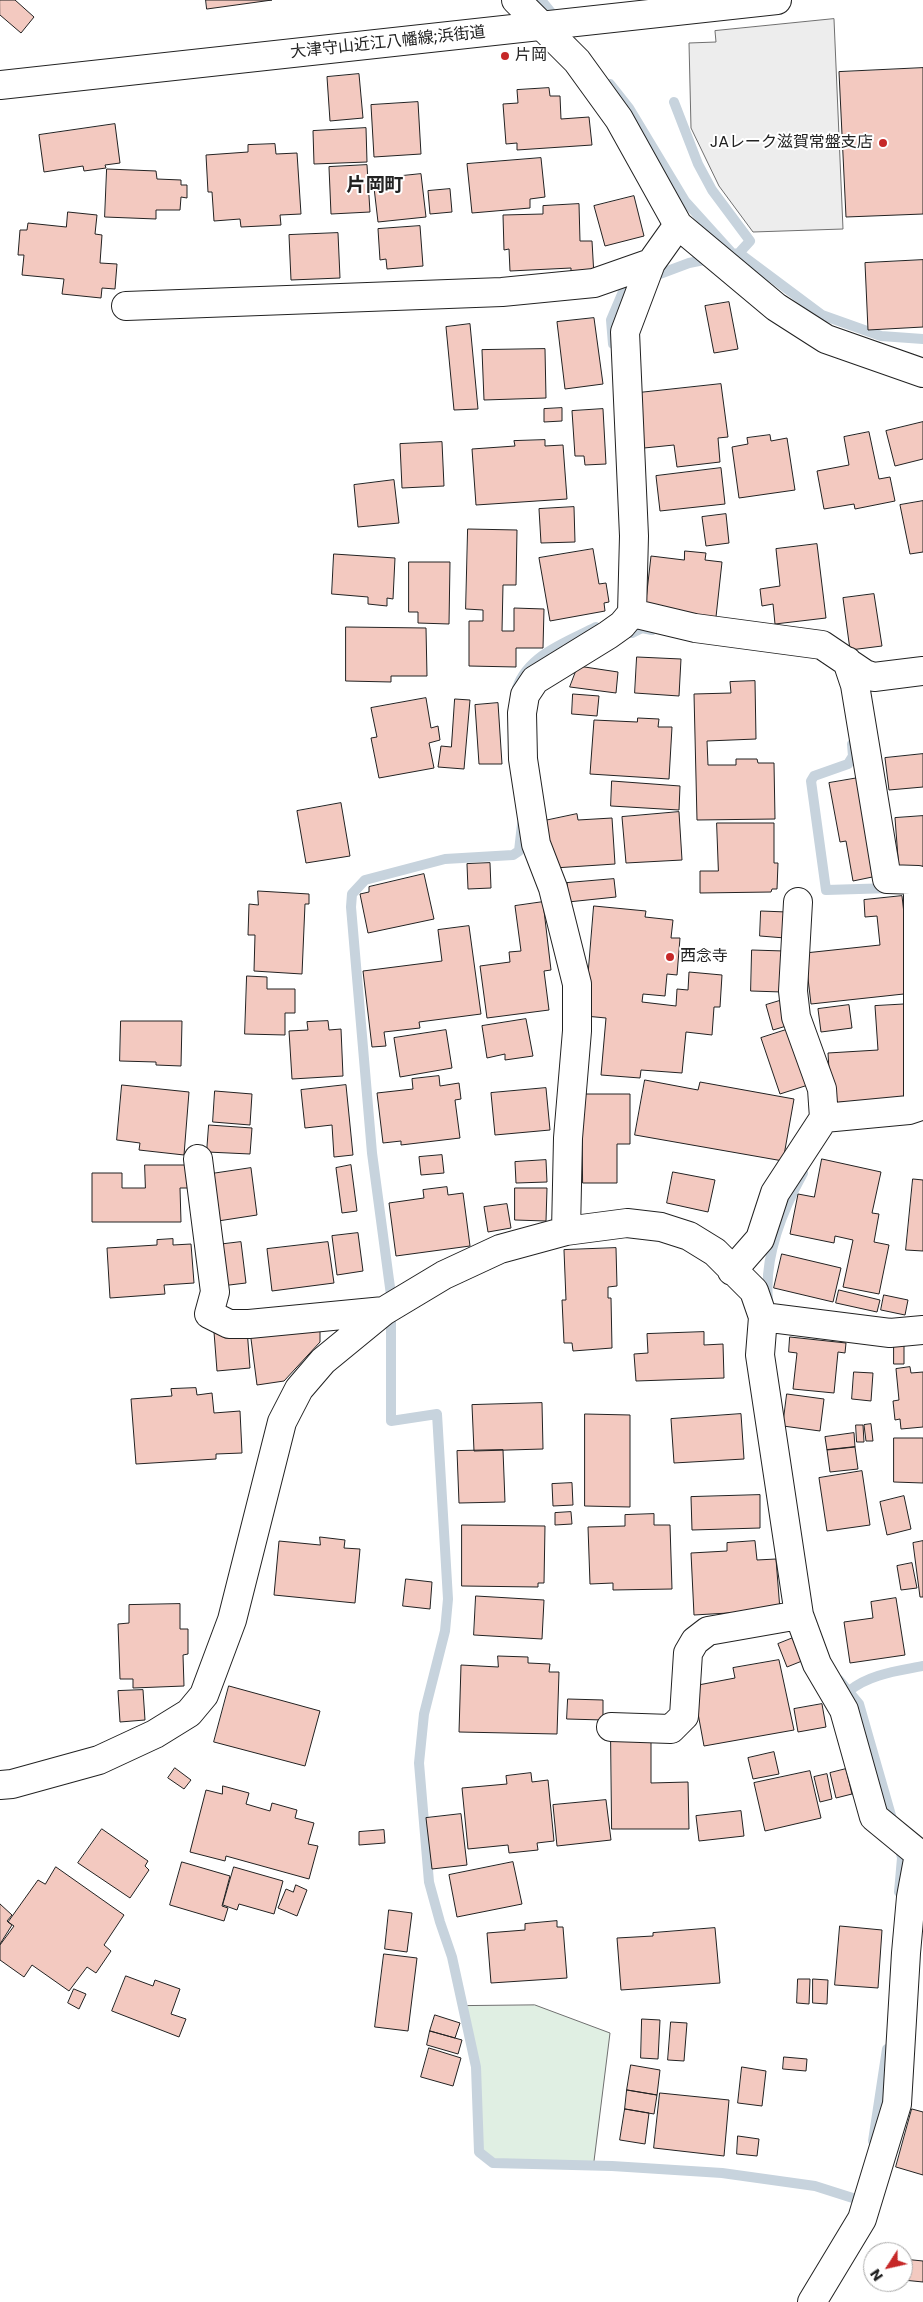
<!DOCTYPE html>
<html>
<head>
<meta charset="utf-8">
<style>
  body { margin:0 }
  #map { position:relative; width:923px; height:2302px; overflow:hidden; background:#fff; font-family:Poppins,sans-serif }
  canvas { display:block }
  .north { position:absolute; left:863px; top:2242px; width:50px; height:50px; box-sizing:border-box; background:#fff; border:1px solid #a7a7a7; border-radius:50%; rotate:235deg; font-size:14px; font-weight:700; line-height:20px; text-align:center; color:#222 }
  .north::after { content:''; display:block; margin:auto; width:18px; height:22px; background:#c62828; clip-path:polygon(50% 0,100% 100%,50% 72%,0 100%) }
</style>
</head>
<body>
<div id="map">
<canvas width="923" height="2302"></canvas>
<div class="north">N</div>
</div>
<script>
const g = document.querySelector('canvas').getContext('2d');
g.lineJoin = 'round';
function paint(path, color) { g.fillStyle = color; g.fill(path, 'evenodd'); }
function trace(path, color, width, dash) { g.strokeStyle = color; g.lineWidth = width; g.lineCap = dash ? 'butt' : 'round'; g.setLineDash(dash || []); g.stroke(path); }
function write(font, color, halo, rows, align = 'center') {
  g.font = font + ' Poppins,"Noto Sans JP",sans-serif'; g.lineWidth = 4; g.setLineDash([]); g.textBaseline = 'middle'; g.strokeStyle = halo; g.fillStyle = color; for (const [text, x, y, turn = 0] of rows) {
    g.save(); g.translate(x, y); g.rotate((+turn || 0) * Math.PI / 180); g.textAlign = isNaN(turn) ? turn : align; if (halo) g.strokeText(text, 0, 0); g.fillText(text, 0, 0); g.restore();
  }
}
const green = new Path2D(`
  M535,2005L610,2033L593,2169L495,2161L482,2151L478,2068L463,2006Z`);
const parking = new Path2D(`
  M834,19L843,229L753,232L719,186L691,128L689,43L716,42L715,31Z`);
const stream = new Path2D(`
  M541,0L558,21
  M610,84L629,108L685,201L732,253
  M739,253L822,315L881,336L923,339
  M613,344L611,320L625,287L689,263L739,253L750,241L712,190L698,164L674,102
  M624,625L632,633L642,628L652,630
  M517,688C528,655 567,642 596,627
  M852,744L853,756L848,764L814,776L811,781L826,890L892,888
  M522,824L519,851L513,855L445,859L365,880L352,894L351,907L372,1153L391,1295V1421L437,1414L448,1599L445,1631L424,1714L419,1763L429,1882L440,1922L452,1957L476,2067L479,2152L493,2163L612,2166L722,2173L815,2186L859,2200
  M768,1300C764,1256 782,1211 803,1173
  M839,1680L859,1704L894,1826
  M849,1691C869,1674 898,1671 923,1666
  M899,1845L902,1858L899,1892
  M873,2141L887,2049`);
const building = new Path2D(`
  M0,0H15L34,17L21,33L0,15Z
  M206,0H272L207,9Z
  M923,68V214L846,217L839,72Z
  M359,74L363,118L330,121L327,77Z
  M549,88L550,96H560L561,119L589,117L592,145L517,150V143L506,144L503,104L518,103L517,90Z
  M418,102L421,154L374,157L371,105Z
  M115,124L120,163L105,165L106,168L84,171L83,166L44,172L39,135Z
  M366,128L367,162L314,164L313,131Z
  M275,144L276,154L297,153L301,214L280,215L281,225L241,227L240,219L214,221L212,192H208L206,155L248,152V145Z
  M541,158L545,197L530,199V208L472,213L467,164Z
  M367,165L370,212L331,214L329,167Z
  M107,169L156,171L157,179L181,180V185H187V198L181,197L180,210H156V219L105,217Z
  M421,174L426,217L378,222L373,179Z
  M450,189L452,212L430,214L428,191Z
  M634,196L644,236L605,246L594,206Z
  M579,204L580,241H592L594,276L571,277V268L510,271L509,249L504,250L503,215L543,214V206Z
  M68,212L97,215L95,234L102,235L100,263L117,264L115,289L102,288L101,298L62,294L64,279L22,275L24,255H18L20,230H27L28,223L66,227Z
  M420,226L423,266L387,269L386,259L380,260L378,229Z
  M338,233L340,278L291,280L289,235Z
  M923,260V327L868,330L865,263Z
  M729,302L738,349L714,353L705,306Z
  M594,318L603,384L565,389L557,322Z
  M470,324L478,409L454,410L446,327Z
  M545,349L546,398L484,400L482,350Z
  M721,384L728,437L718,438L720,462L677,467L674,445L644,448L638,393Z
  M562,408V421L544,422V409Z
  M603,409L606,464L585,465L584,456H575L572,411Z
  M923,422V459L895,466L886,431Z
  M869,432L879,479L890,477L895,501L855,509L854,504L824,509L817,471L849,465L844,437Z
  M770,435L771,441L787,438L795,490L739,498L732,447L748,444L747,438Z
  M545,440V446L563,445L567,499L476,505L472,449L515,446L514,441Z
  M442,442L444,486L402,488L400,444Z
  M721,468L725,504L660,511L656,476Z
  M394,480L399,523L358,527L354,485Z
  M923,501V552L910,554L900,505Z
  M574,507L575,542L541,543L539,509Z
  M726,514L729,543L706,546L702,517Z
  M468,529L517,530L516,585H503L502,631H514V608L544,609L543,648H516V667L469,666V621H483V610L466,609Z
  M817,544L826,618L775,624L773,604L762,606L760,589L780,586L776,549Z
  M593,549L599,584L606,583L609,602L604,603L605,611L550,621L539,558Z
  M685,551L706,553L705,560L722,562L716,617L645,609L651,556L684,560Z
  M334,554L395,558L393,599L387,598V606L368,604V597L332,594Z
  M409,562H450L449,624L418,623V612H409Z
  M874,594L882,646L850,650L843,598Z
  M346,627L426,628L427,676H391V682L346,681Z
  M637,657L681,659L679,696L635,693Z
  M578,666L618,672L616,693L570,687Z
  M755,681L756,739L707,741L708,765H736V759H757L758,763H774L775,819L697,820L694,694L731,693L730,682Z
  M573,694L599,696L597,716L572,714Z
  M426,698L431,728L438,726L440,740L429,743L434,768L379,778L371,738L377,737L371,708Z
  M455,699L470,700L464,769L438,767L441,746L451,747Z
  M498,703L502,764H479L475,705Z
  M638,718L659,719L658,727H672L669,779L590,774L594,720L637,722Z
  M923,754V787L889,790L885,758Z
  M864,777L882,875L853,881L846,841L840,842L829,783Z
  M612,781L680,786L679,810L611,806Z
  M341,803L350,856L306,863L297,811Z
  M679,812L682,860L626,863L622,817Z
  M577,814L578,820L612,818L615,864L554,868L544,821Z
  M923,816V870L899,871L895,818Z
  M717,823H774V863H778L777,889H772L771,892L700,893V871H718Z
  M490,863L491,888L468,889L467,864Z
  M424,874L434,919L368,933L360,894L369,892V887Z
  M614,879L616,897L568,902L567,883Z
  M258,891L309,894V904H305L302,974L254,971L255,935H248L249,904L258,905Z
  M902,896L913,993L811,1004L805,953L880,945L877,916L865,917L864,900Z
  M543,902L551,970L544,971L549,1010L487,1018L480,966L510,962L509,952L521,951L515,906Z
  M594,906L646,911L645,917L673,920L671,938H680L677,975L667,974L665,996L643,994L642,1002L676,1006L677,989L688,990L689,972L722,975L720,1007H714L712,1035L686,1032L682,1073L641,1070L640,1078L601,1075L606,1018L585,1016Z
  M761,911L787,912L785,938L760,936Z
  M469,926L481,1014L419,1022L420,1028L384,1032L386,1046L372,1047L363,971L442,961L438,930Z
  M752,950L784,951L782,992L751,991Z
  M247,976L267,977V989H295V1013H285V1035L245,1034Z
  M786,999L793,1024L773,1030L766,1005Z
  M911,1004L914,1097L831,1103L828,1053L878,1050L875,1006Z
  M849,1005L852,1028L821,1032L818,1009Z
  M526,1019L533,1056L505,1060V1054L487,1058L482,1026Z
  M121,1021H182L181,1066L156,1065V1062L120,1061Z
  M328,1021L329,1030L341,1029L343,1076L292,1079L289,1031L308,1030L307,1022Z
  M789,1029L808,1085L780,1094L761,1038Z
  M446,1030L452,1068L400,1077L394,1038Z
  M439,1076L440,1086L459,1083L461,1099L455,1100L460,1138L401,1145V1141L383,1143L377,1093L413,1089L412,1079Z
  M645,1080L698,1090L700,1082L794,1099L783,1161L635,1135Z
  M122,1085L189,1092L184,1155L139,1150L140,1143L117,1140Z
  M346,1085L353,1155L334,1157L332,1125L305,1128L301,1090Z
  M546,1088L550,1130L495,1135L491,1093Z
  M215,1091L252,1094L250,1125L213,1122Z
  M582,1094H630V1144H617V1183H583Z
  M209,1125L252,1128L250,1154L207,1152Z
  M442,1155L444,1173L421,1175L419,1157Z
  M822,1159L881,1172L872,1213L879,1214L874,1242L889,1245L879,1294L843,1287L853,1240L835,1236L834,1243L790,1234L798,1194L814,1197Z
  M546,1160L547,1182L516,1183L515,1162Z
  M145,1165H189V1188H180L181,1222H92V1173H122V1188H145Z
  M351,1165L357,1211L342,1213L336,1168Z
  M251,1168L257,1215L218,1221L211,1174Z
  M673,1172L715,1180L708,1212L667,1203Z
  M913,1179L923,1180V1251L906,1250Z
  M447,1187L448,1195L463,1193L470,1246L396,1256L389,1203L424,1198L423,1190Z
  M515,1188H547L546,1221L515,1220Z
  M507,1204L511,1228L488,1232L484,1207Z
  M358,1233L363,1271L337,1275L332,1236Z
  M173,1239V1245L191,1244L194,1283L164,1285L165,1294L110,1298L107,1248L157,1245V1240Z
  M241,1242L246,1283L221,1286L216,1245Z
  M328,1242L334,1283L272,1291L267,1249Z
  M616,1248L617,1286L608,1287V1298H611L612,1348L573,1351L572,1343H564L562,1300H566L564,1250Z
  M782,1254L841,1268L833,1302L774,1288Z
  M839,1290L880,1300L877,1312L836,1303Z
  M884,1295L908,1300L905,1315L881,1310Z
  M320,1324V1342L284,1381L257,1385L250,1331Z
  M247,1329L250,1368L217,1371L214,1332Z
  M704,1332V1345L723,1344L724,1378L636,1381L634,1354L648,1353L647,1334Z
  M790,1337L846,1343L845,1353L838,1352L834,1393L793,1389L797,1353L789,1352Z
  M894,1344H904V1364H894Z
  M910,1367L911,1373L923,1372V1427L901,1429L900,1419L895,1420L893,1401L899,1400L896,1369Z
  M854,1372L873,1373L871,1401L852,1399Z
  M196,1388L197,1395L212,1393L214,1413L240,1411L242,1453L216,1454V1459L136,1464L131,1399L172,1396L171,1389Z
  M787,1394L824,1399L820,1431L783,1426Z
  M542,1403L543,1449L474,1451L472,1405Z
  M585,1414L630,1415V1507L585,1506Z
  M741,1414L744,1459L674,1463L671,1419Z
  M871,1424L873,1441H866L864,1425Z
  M856,1425H863L864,1442H857Z
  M854,1433L855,1447L827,1450L825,1437Z
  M894,1438H923V1483L894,1482Z
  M855,1447L858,1469L830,1472L827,1450Z
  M503,1450L505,1502L459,1503L457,1451Z
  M862,1471L870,1525L827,1531L819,1478Z
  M572,1483L573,1505L553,1506L552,1484Z
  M760,1495V1528L692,1530L691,1497Z
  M904,1496L911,1529L887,1535L880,1502Z
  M571,1512L572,1524L555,1525V1513Z
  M654,1514V1525H670L672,1589L613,1590V1583L590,1584L588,1527L625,1526V1515Z
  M462,1525L545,1526L544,1583H538V1587L462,1586Z
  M320,1537L345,1540L344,1548L360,1549L355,1603L274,1595L279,1541L320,1545Z
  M755,1541L757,1560L776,1559L780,1610L694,1615L691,1553L727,1551V1543Z
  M923,1541V1597H920L913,1543Z
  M912,1563L917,1588L901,1590L897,1566Z
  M406,1579L432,1582L430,1609L403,1606Z
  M476,1596L544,1600L542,1639L474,1635Z
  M896,1598L905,1655L850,1663L844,1622L873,1618L871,1602Z
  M180,1604V1629H188V1654L183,1655L184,1686L133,1688V1679H120L118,1624L129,1623V1605Z
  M793,1638L802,1661L787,1667L778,1644Z
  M498,1656L528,1657V1663L550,1664L549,1672H559L557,1734L459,1732L461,1665L498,1667Z
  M779,1660L794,1730L704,1746L693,1686L735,1678L733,1668Z
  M229,1686L320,1711L305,1766L214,1742Z
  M143,1690L145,1720L120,1722L118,1691Z
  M568,1699L603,1700V1720L567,1719Z
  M822,1704L826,1727L798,1732L794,1709Z
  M611,1739H651V1783L688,1782L689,1829H612Z
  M774,1752L779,1774L753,1779L748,1758Z
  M175,1768L191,1780L184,1789L168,1778Z
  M846,1769L852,1794L836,1798L830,1773Z
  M810,1771L821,1818L765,1831L754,1783Z
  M531,1773L532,1782L548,1780L554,1841L537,1843L538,1850L509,1853L508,1845L468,1849L462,1788L507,1784L506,1776Z
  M827,1774L832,1799L820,1802L814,1777Z
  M223,1786L249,1793L246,1804L270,1811L272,1803L297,1810L295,1818L314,1823L308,1844L318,1846L309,1879L226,1856L225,1861L190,1852L206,1790L222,1794Z
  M606,1800L611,1840L557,1846L553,1805Z
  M741,1811L744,1836L699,1841L696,1816Z
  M461,1814L467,1865L432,1869L426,1818Z
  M102,1829L148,1861L145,1866L149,1870L130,1898L78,1863Z
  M384,1830L385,1843L359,1845V1832Z
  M182,1862L230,1876L222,1906L228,1908L224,1921L170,1905Z
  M513,1862L522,1904L457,1917L449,1875Z
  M56,1867L124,1915L104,1945L111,1951L96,1973L87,1967L69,1991L32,1965L24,1977L0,1960V1945L14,1926L8,1922L38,1880L45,1884Z
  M234,1867L283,1881L274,1914L239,1904L237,1910L223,1905Z
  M296,1885L307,1890L297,1916L278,1908L286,1889L293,1892Z
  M0,1904L12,1915L7,1921L12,1925L0,1944Z
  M389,1910L412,1913L407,1952L385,1949Z
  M557,1921V1927H563L567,1978L491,1983L487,1933L525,1930V1924Z
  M840,1926L882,1930L878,1988L835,1985Z
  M715,1928L720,1983L621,1990L617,1938L653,1936V1933Z
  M384,1954L417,1958L408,2031L375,2027Z
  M126,1976L153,1986L155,1980L180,1989L171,2014L186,2019L179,2037L112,2011Z
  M798,1979H810L809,2004L797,2003Z
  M813,1979L828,1980L827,2004L813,2003Z
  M74,1989L86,1994L79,2009L68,2003Z
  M435,2015L460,2023L455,2038L430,2031Z
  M642,2019L660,2020L658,2059L641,2058Z
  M671,2022L687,2023L684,2061L668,2060Z
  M430,2031L462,2040L458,2054L427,2045Z
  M429,2048L461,2058L453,2086L421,2077Z
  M784,2057L807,2059L806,2071L783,2069Z
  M631,2065L660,2070L657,2095L627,2090Z
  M742,2067L766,2071L762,2106L738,2103Z
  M627,2090L657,2095L654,2114L625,2109Z
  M660,2093L729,2100L724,2156L654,2148Z
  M625,2109L649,2113L645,2144L620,2140Z
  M912,2109L923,2112V2175L896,2167Z
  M738,2136L759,2139L757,2156L737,2154Z
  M903,2259L923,2261V2282L903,2280Z`);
const minor = new Path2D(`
  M516,0L577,61L619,119L678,225L776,307L826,339L923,373
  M126,306L502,292L594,283L651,263
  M632,613L695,628L822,645L865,674L874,677L923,671
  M798,902L793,991L796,1017L822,1089L824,1118
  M198,1159L215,1292L209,1314L229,1324H249L384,1311
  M566,1231L568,1138L577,1031V984L553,888L536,844L523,759L522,713L525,695L535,680L608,635L622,625L632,613L634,536L625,332L651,263L678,225
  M732,1271L760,1239L775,1193L824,1118L909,1110L918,1107V880L887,879L855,685L847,661
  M763,1317L890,1333L923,1330
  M611,1727L671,1729L684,1716L688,1653L695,1641L708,1631L799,1615
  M0,1785L12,1784L99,1760L155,1734L189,1713L204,1695L232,1620L282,1422L299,1389L323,1361L384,1311L444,1275L500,1249L566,1231L627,1223L661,1227L689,1236L715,1252L754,1291L763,1317L760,1355L799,1615L817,1664L844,1710L874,1817L919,1854L911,1897L906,1953L897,2104L862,2219L812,2302`);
const major = new Path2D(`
  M0,85L777,0`);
const markers = [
  [505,56,5,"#c62828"],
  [883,143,5,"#c62828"],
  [670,957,5,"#c62828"]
];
const streetNames = [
  ["大津守山近江八幡線;浜街道",388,43,-6]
];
const poiNames = [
  ["片岡",515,56],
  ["JAレーク滋賀常盤支店",873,143,"right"],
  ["西念寺",680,957]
];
const quarterNames = [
  ["片岡町",375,186]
];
paint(green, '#e0efe3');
trace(green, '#6f6f6f', 1);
paint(parking, '#ededed');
trace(parking, '#6f6f6f', 1);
trace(stream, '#c7d3dd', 10);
paint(building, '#f3c9c0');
trace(building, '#222', 1);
trace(minor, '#222', 30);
trace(major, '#222', 30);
trace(minor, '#fff', 28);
trace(major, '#fff', 28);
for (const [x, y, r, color] of markers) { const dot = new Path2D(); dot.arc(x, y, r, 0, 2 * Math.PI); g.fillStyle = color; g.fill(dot); trace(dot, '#fff', 2); }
write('16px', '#222', '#fff', streetNames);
write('16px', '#222', '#fff', poiNames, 'left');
write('bold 19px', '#222', '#fff', quarterNames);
</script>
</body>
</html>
